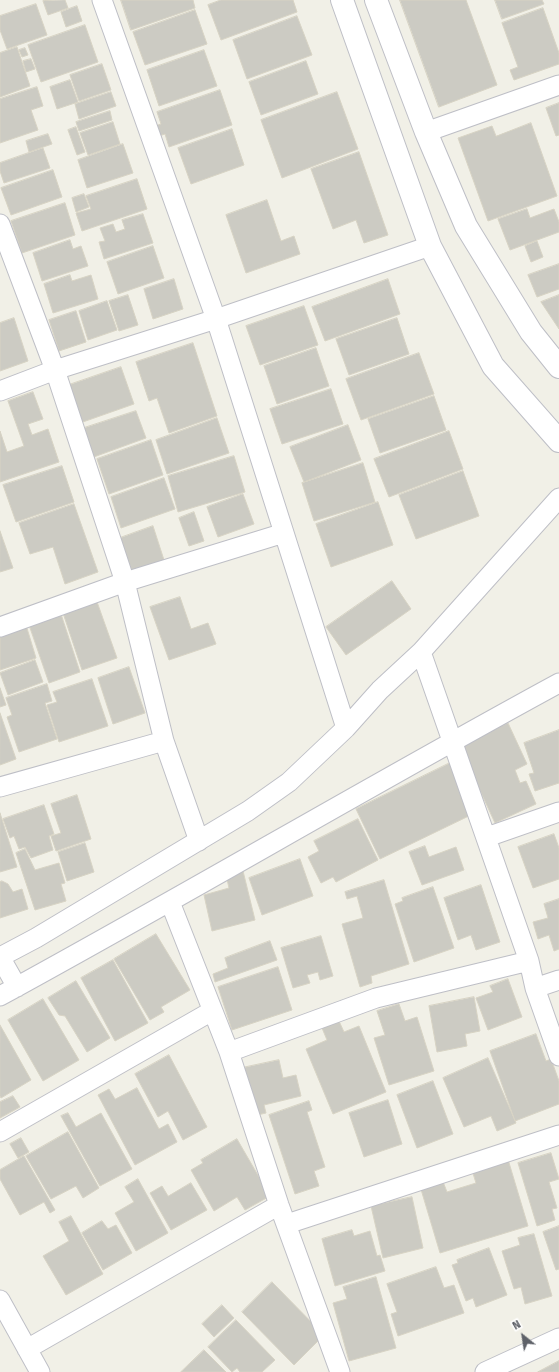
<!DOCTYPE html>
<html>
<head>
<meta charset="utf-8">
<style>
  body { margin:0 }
  #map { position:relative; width:559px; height:1372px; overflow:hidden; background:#f1f0e7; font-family:"Fira Sans",sans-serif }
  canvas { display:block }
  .north { position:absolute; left:503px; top:1316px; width:40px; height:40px; -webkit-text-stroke:3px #fff; paint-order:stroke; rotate:330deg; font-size:11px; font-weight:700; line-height:16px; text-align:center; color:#5e6168 }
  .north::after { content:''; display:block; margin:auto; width:14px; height:18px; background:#5e6168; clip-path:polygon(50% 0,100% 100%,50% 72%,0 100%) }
</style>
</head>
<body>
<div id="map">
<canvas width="559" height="1372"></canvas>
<div class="north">N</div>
</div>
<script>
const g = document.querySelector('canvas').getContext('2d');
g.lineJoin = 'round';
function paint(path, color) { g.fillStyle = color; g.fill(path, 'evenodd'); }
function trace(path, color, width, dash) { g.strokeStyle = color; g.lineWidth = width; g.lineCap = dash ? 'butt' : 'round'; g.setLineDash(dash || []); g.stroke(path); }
const building = new Path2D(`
  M65,0L68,8L48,15L43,1Z
  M121,0H193L195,8L131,30Z
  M221,0H293L297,12L221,40L208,5Z
  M400,0H466L497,85L439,107Z
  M495,0H542L544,4L502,19Z
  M36,4L47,35L7,49L0,30V16Z
  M77,6L82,21L66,27L61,12Z
  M543,8L559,53V64L514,80L510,70L518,67L502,23Z
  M195,10L207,44L145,65L133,32Z
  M297,16L312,55L247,79L233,40Z
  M85,25L98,62L41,82L28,45Z
  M17,47L30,86L0,97V53Z
  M25,48L28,55L22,57L19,50Z
  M204,50L217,86L159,106L147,70Z
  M31,59L35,69L26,72L23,61Z
  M306,61L318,94L261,115L249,82Z
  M102,64L111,90L79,101L70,75Z
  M70,80L78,102L57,109L50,87Z
  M37,87L43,106L31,110L38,130L0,143V99Z
  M220,90L232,125L169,147L165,134L159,136L155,126L161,124L157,112Z
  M111,92L116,106L79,119L75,104Z
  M337,92L358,149L282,178L261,120Z
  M559,103V135L556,136L546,108Z
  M110,111L112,120L79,131L76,122Z
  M113,122L120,144L88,155L80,133Z
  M531,123L557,196L488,221L458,138L492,126L496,136Z
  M76,127L85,152L77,155L68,130Z
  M232,129L244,165L191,184L178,148Z
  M48,134L52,144L29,152L26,141Z
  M123,144L133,173L87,188L78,160Z
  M43,148L50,168L4,183L0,171V163Z
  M359,152L388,235L364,243L356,220L333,229L311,169Z
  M53,170L62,197L11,215L1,188Z
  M137,179L147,209L82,231L76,213L91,209L86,196Z
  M84,194L89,207L76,212L72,198Z
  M267,200L281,241L294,236L300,254L246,273L226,215Z
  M65,203L75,235L22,253L11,221Z
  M527,209L530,218L554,209L559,222V232L510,250L498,219Z
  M143,214L153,243L104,259L99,242L105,241L100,228L113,224L116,232L125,229L122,220Z
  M70,240L73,249L81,246L88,266L42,281L33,253Z
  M537,241L543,257L531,262L525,246Z
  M153,246L164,278L118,294L107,262Z
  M559,264V289L537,297L528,275Z
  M70,275L72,281L91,275L98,299L53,313L44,284Z
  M174,279L183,309L153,319L144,289Z
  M388,279L400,314L325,341L312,307Z
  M128,295L138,325L119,331L109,301Z
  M559,295V329L541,302Z
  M107,301L117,330L88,340L79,311Z
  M304,306L318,345L260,365L246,326Z
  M76,311L86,342L59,351L49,320Z
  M14,318L28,361L0,371V323Z
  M397,318L409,354L349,375L336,339Z
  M193,343L217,416L169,433L157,398L149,401L136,362Z
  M316,348L329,386L277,404L264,366Z
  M419,353L434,394L361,420L346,379Z
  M121,367L134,404L80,423L66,386Z
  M331,389L343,424L282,444L270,409Z
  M33,392L43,419L28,424L32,435L48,429L59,462L0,482V431L7,452L24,446L8,401Z
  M434,396L446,430L380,453L368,419Z
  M136,411L146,438L91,458L81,429Z
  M217,418L229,453L167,474L156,440Z
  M348,425L361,460L304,482L290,447Z
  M449,431L463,469L389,497L374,459Z
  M151,440L163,475L109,494L97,459Z
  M234,456L245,492L178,512L168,476Z
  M363,463L375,502L314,521L302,483Z
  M62,466L74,502L16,522L3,485Z
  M463,471L479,516L416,539L399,495Z
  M164,478L175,509L121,528L111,497Z
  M243,494L254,524L218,537L207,507Z
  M378,502L393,545L331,567L316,524Z
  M74,504L98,572L65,584L53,547L30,554L19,523Z
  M194,512L204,541L189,546L179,518Z
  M153,526L164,560L132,571L120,538Z
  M0,531L13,568L0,572Z
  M392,581L411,609L346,655L326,627Z
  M180,597L191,629L208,623L216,644L169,660L150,607Z
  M96,599L117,658L82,670L62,610Z
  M60,611L80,672L49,683L28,622Z
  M26,625L36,658L0,670V633Z
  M35,660L43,682L8,695L0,673Z
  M129,667L145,713L113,724L98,678Z
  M92,679L108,726L59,742L47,705L57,702L53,692Z
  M47,684L52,701L45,703L57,739L19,752L7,717L12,715L6,698Z
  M0,688L6,705L0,707Z
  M0,713L16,759L0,765Z
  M508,723L527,764L515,770L520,783L526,781L536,804L495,823L459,745Z
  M559,730V783L535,791L529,774L534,773L524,743Z
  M450,763L475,813L380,859L356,809Z
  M77,795L91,839L56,851L51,836L61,833L51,804Z
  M44,805L54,834L49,836L53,850L31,858L25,847L19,849L14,836L10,838L3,819Z
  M0,813L17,867L0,872Z
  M358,819L378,860L336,882L333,877L321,883L308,857L319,851L314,841Z
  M554,834L559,848V879L533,888L518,847Z
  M85,843L94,872L67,881L58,852Z
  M425,846L429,857L456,847L464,870L422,885L409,852Z
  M25,849L35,870L59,863L65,883L61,884L66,901L35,910L16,853Z
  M300,859L313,896L262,915L249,878Z
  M243,871L255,920L212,931L204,895L229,888L226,875Z
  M384,880L409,964L371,976L372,983L360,987L342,924L363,918L357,896L347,899L345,892Z
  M2,881L8,884L13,892L22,889L28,909L0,918V882Z
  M481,885L500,942L476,950L471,935L458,940L444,898Z
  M433,887L454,948L414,962L395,904L403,901L402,898Z
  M559,899V949L554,951L549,935L538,939L533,922L548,918L544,904Z
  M156,934L190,990L161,1007L164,1012L150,1020L114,959Z
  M321,936L333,976L320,980L318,972L307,975L310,983L293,988L281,948Z
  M270,941L277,960L215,982L213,974L228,968L225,958Z
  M113,960L148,1023L115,1041L81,978Z
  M278,967L292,1010L232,1030L218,987Z
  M508,979L522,1017L488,1030L476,998L493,992L490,986Z
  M76,981L110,1038L87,1052L65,1016L59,1015L48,998Z
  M474,997L480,1031L465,1034L467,1046L437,1052L429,1006Z
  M43,999L79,1060L43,1081L8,1020Z
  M399,1004L405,1021L417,1017L434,1071L389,1085L374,1038L385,1035L377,1011Z
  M339,1021L344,1032L359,1026L386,1092L333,1114L306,1049L327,1040L322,1028Z
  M0,1025L31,1080L1,1098L0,1096Z
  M536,1034L546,1061L551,1059L559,1081V1104L515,1121L490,1051Z
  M169,1055L207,1127L183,1140L168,1111L158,1117L135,1074Z
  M488,1058L516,1123L497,1131L491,1116L464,1127L443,1078Z
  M279,1060L283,1078L296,1075L301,1096L264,1105L266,1113L253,1116L242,1068Z
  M433,1081L453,1134L417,1148L397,1095Z
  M137,1088L159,1129L168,1124L177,1142L135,1165L98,1095L109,1089L115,1099Z
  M13,1096L20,1107L0,1118V1102Z
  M388,1100L402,1144L364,1157L349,1113Z
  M309,1101L312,1110L307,1112L325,1167L314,1171L319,1186L295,1194L269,1115Z
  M68,1113L76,1127L101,1113L132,1169L100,1186L61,1116Z
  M68,1132L99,1188L83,1198L76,1186L51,1199L26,1156Z
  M21,1138L29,1152L18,1158L10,1144Z
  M237,1139L270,1196L245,1210L237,1197L214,1211L191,1170L203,1163L201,1160Z
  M551,1153L559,1179L549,1182L557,1208L552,1209L555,1220L537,1226L518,1163Z
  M24,1156L55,1210L50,1213L44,1202L20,1215L0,1179V1170Z
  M507,1156L528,1226L440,1253L420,1186L442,1179L447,1192L476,1183L471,1167Z
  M138,1179L168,1233L136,1251L115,1213L134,1202L125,1187Z
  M191,1183L207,1210L171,1230L150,1193L162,1186L168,1196Z
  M412,1197L423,1248L383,1258L371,1206Z
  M71,1216L103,1274L66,1295L43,1256L69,1241L59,1222Z
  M102,1221L108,1229L116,1225L132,1253L103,1270L82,1233Z
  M559,1226V1269L556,1270L543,1232Z
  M352,1230L354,1236L370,1231L377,1256L380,1255L385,1271L335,1286L322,1239Z
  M534,1234L552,1296L525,1304L521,1287L514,1289L502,1251L520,1245L518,1238Z
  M489,1248L507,1295L476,1307L473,1298L466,1301L452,1265L458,1263L457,1260Z
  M436,1267L444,1288L454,1285L464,1313L398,1336L391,1314L397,1312L387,1284Z
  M376,1277L396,1348L349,1361L333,1303L347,1299L343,1287Z
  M272,1282L324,1335L294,1365L242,1312Z
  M222,1305L234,1318L214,1337L202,1324Z
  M236,1320L275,1360L262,1372H240L237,1368L232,1372L208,1347Z
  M204,1350L226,1372H181Z
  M559,1361V1372H538Z`);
const minor = new Path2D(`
  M102,0L216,319L346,728
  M426,132L559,85
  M0,224L55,370L125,582L164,741L199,841
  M0,391L55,370L216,319L430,246
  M0,627L125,582L284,533
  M421,652L529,961L535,988L559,1056
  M0,787L164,741
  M487,837L559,812
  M170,902L229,1052L279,1205L340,1372
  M0,957L36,938L248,811L289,782L346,728L380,690L421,652L559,498
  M0,957L17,987
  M535,988L559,980
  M0,996C187,894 371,785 559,683
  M229,1052L376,998L529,961
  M0,1132L212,1011
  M287,1224L559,1135
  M0,1300L40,1372
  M27,1349L279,1205
  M485,1372L559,1338`);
const tertiary = new Path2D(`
  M342,0L430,246L493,366L559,441
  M376,0L426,132L466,226L531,332L559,367`);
paint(building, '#cccbc3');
trace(building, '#d7d3c4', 1);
trace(minor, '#bebfc6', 21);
trace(tertiary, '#bebfc6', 24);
trace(minor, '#fff', 19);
trace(tertiary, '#fff', 22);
</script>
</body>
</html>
